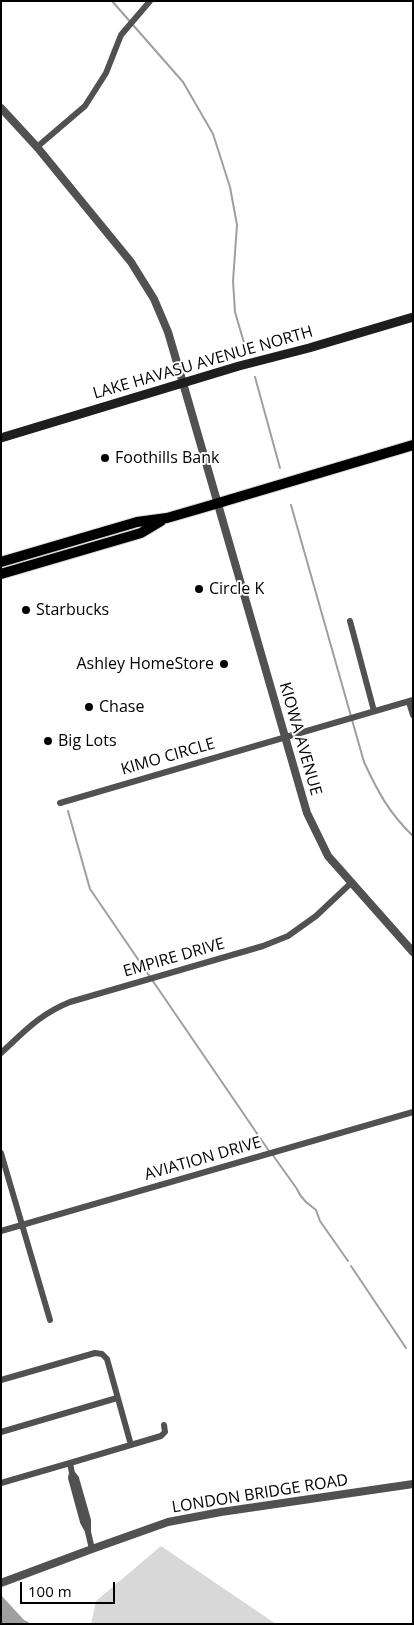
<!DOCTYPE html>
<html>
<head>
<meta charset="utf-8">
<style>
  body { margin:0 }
  #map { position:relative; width:414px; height:1625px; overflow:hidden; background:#fff; font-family:"Open Sans",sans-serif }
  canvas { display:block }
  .frame { position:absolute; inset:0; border:2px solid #000; pointer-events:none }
  .scale { position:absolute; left:20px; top:1582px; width:95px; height:22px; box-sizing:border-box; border:2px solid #000; border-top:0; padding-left:6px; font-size:15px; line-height:18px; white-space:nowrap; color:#000; -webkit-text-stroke:4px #fff; paint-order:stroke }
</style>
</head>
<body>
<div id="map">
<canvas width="414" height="1625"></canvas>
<div class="frame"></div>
<div class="scale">100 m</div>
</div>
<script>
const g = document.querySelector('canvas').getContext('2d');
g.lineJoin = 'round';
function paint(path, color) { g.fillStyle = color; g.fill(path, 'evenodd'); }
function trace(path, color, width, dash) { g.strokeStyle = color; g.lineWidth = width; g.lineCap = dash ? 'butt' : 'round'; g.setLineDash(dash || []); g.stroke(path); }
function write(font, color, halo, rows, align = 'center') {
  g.font = font + ' "Open Sans",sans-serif'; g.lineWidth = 4; g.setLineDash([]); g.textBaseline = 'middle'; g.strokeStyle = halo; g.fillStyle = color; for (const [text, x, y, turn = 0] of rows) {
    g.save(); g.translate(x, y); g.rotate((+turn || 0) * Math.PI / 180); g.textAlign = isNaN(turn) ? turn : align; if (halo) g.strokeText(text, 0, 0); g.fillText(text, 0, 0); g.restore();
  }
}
const green = new Path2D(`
  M161,1546L276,1624H91L96,1601Z`);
const water = new Path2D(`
  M1,1595L24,1620L32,1624H1Z`);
const stream = new Path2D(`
  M112,1L183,82L213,134L230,187L237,225L233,281L235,312L247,353
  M255,377L280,468
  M291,505L364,762C378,792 389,813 413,836
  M68,811L90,889L269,1151
  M272,1154L297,1189L300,1195L306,1202L316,1210L320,1221L348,1261
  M351,1266L406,1348`);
const minor = new Path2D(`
  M37,147L85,106L106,73L121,35L150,1
  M350,621L374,711
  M409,702L413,715
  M60,803L413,700
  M1,1053C25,1031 40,1014 70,1002L263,946L288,936L316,916L351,883
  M1,1153L50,1320
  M1,1231L413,1112
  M1,1380L95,1353L102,1354L107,1359L131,1445
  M1,1432L117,1398
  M72,1473L71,1478L83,1522L88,1531
  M1,1483L70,1463
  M92,1549L88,1532V1520L76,1478L72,1473L70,1463L161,1436L165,1432L164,1425`);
const tertiary = new Path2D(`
  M1,108L37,147L131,262L154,299L168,332L183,383L307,813L328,856L413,952
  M1,1583L92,1549L168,1522L221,1512L413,1484`);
const secondary = new Path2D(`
  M1,438L239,366L309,348L413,317`);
const trunk = new Path2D(`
  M1,562L137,522L167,518L205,507L413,445
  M1,574L141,533L161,521`);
const markers = [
  [105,458,5,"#000"],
  [199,589,5,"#000"],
  [26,610,5,"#000"],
  [224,664,5,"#000"],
  [89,707,5,"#000"],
  [48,741,5,"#000"]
];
const streetNames = [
  ["LAKE HAVASU AVENUE NORTH",203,363,-16],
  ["KIOWA AVENUE",300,739,74],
  ["KIMO CIRCLE",168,757,-16],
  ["EMPIRE DRIVE",174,958,-16],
  ["AVIATION DRIVE",203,1159,-16],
  ["LONDON BRIDGE ROAD",260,1494,-9]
];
const poiNames = [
  ["Foothills Bank",115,458],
  ["Circle K",209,589],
  ["Starbucks",36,610],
  ["Ashley HomeStore",214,664,"right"],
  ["Chase",99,707],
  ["Big Lots",58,741]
];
paint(green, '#d8d8d8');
paint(water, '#9f9f9f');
trace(stream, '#9f9f9f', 2);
trace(trunk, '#dbdbdb', 12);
trace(minor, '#515151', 6);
trace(tertiary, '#515151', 8);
trace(secondary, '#1e1e1e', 9);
trace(trunk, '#000', 10);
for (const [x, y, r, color] of markers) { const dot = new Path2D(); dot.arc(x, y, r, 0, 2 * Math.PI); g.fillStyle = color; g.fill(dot); trace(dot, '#fff', 2); }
write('16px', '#000', '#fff', streetNames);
write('16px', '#000', '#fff', poiNames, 'left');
</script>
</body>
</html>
